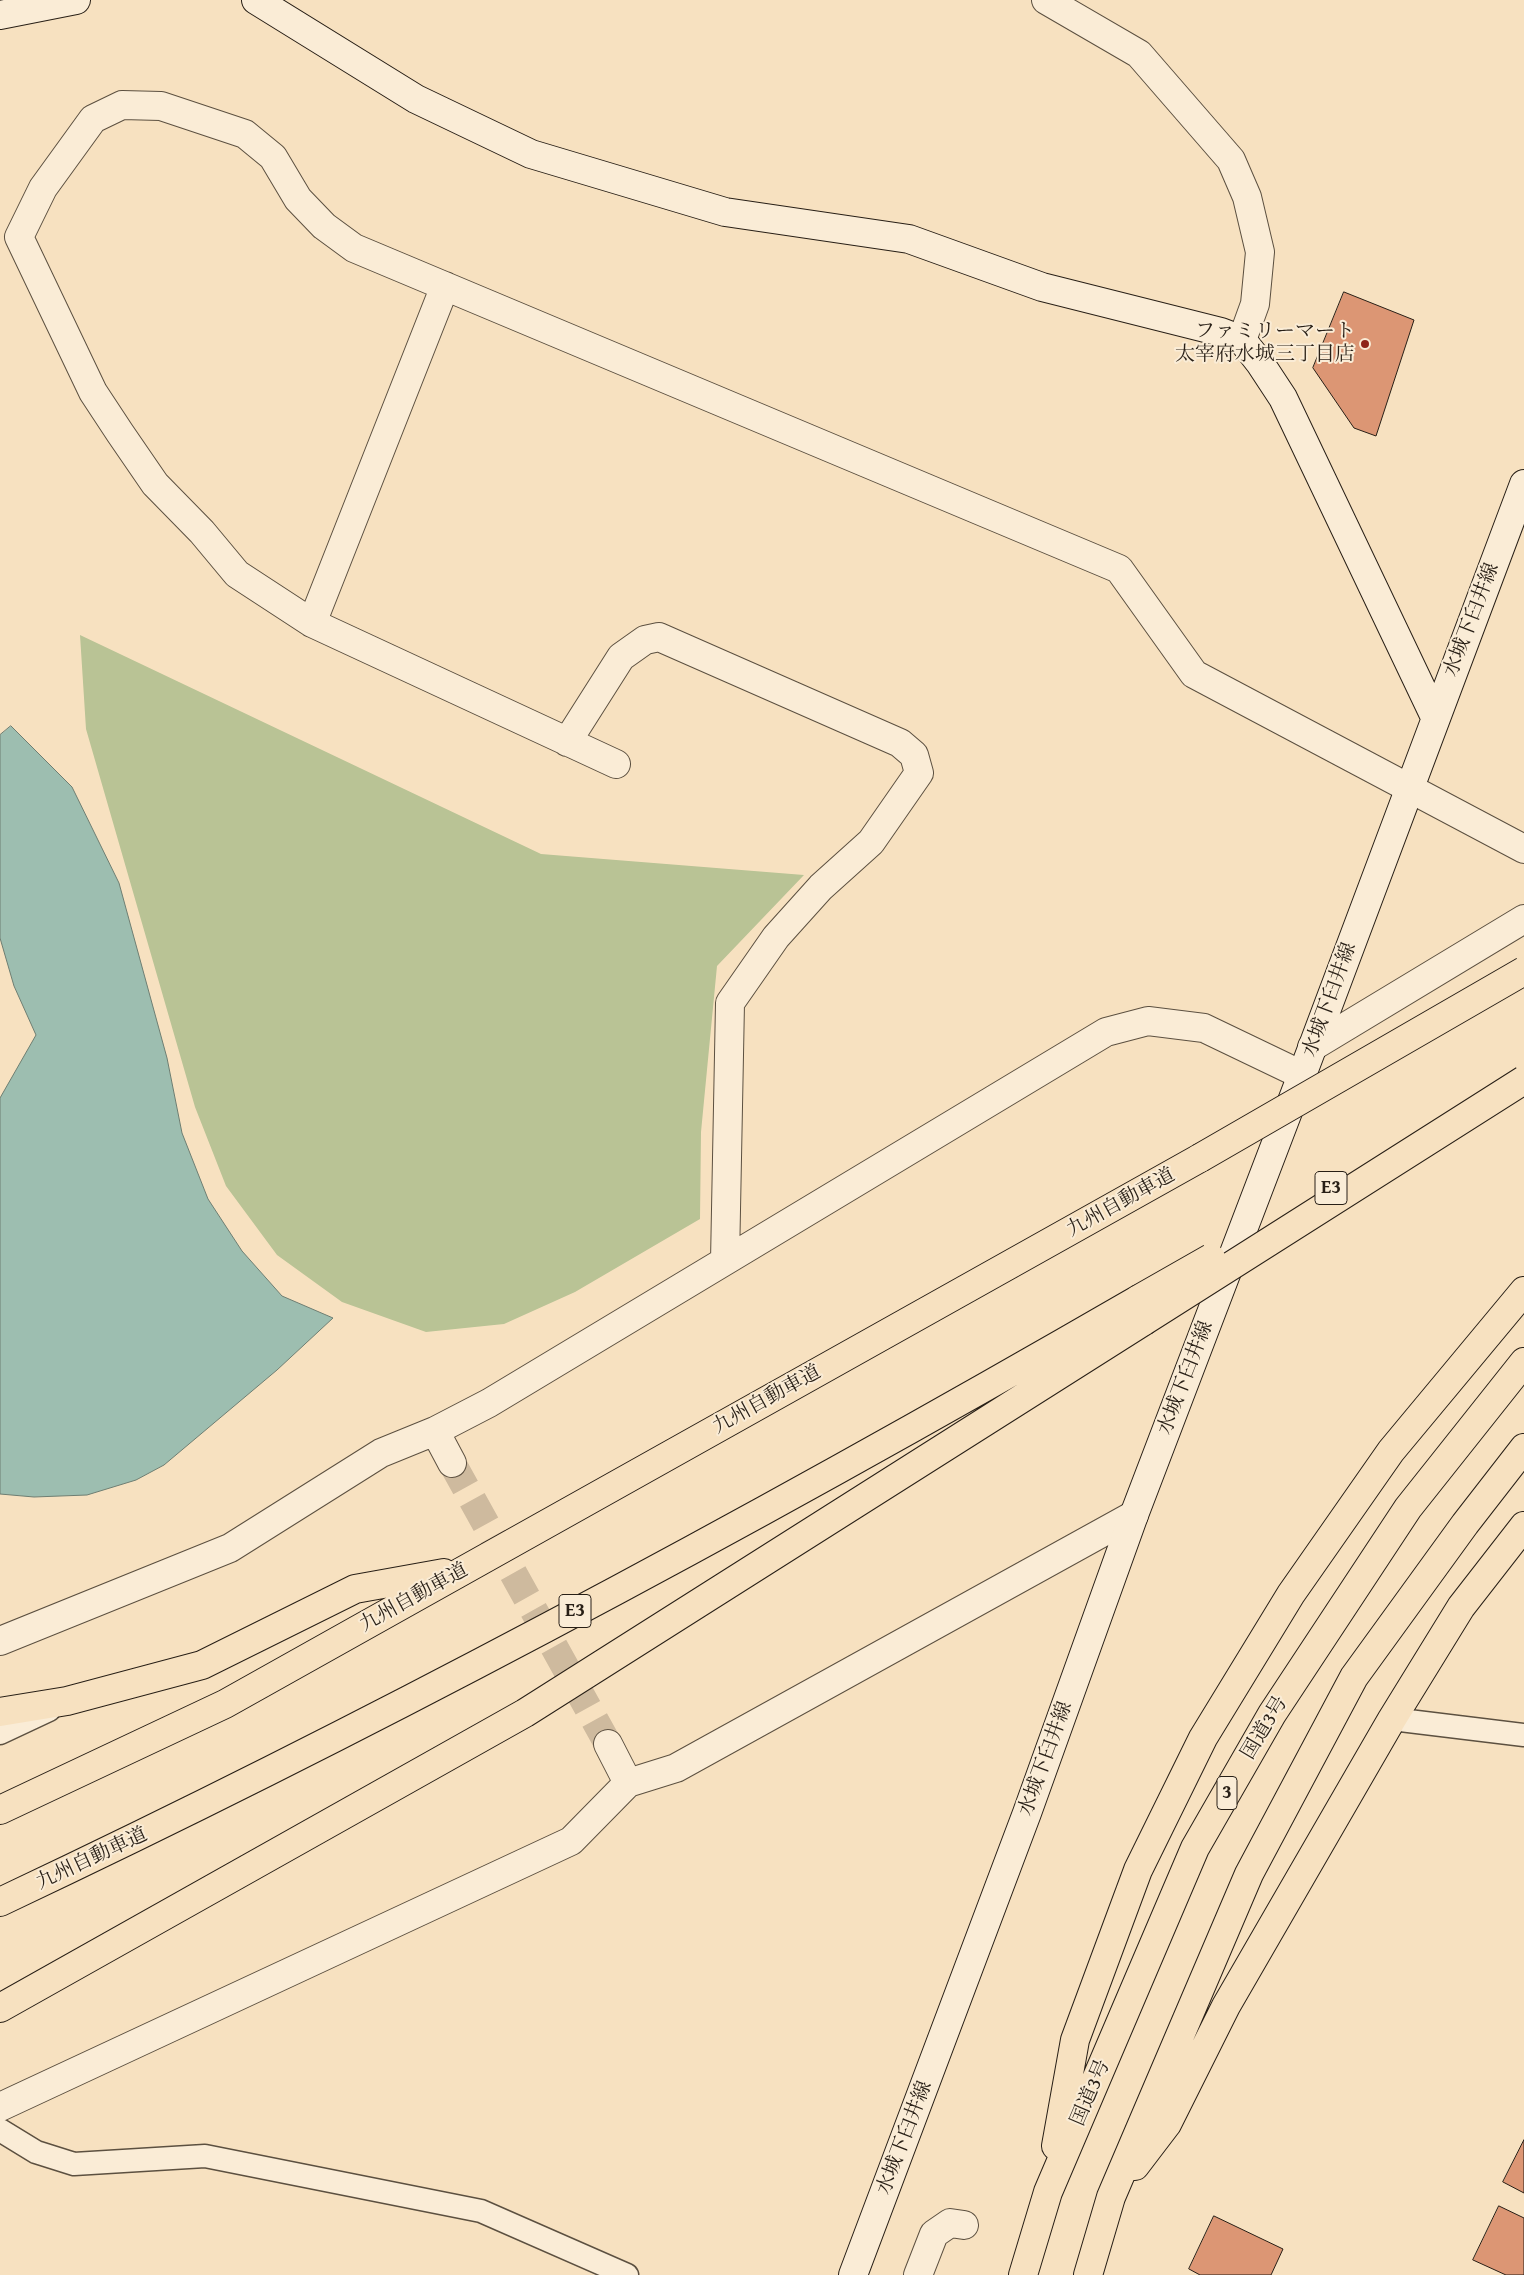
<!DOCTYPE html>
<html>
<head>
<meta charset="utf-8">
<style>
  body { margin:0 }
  canvas { display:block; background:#f7e1c0 }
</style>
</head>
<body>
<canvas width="1524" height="2275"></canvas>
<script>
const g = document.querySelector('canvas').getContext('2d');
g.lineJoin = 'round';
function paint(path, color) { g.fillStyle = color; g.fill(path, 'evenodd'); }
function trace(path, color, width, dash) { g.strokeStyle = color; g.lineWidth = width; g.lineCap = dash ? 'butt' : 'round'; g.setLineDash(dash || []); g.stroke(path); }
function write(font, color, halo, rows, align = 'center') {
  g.font = font + ' "Gentium Book Plus","Noto Serif JP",serif'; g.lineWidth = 4; g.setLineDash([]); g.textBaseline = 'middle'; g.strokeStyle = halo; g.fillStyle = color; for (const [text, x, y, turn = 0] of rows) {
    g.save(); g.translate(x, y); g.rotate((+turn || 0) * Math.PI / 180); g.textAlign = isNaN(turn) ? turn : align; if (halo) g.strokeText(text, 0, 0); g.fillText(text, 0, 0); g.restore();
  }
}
const green = new Path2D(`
  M80,635L541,854L804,875L717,966L701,1132L700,1219L575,1292L504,1324L426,1332L342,1302L277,1255L226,1186L195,1107L86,729Z`);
const water = new Path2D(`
  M11,726L72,787L119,883L167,1058L182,1133L208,1199L242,1251L282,1296L333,1318L277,1370L164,1465L136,1480L87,1495L34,1497L0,1494V1098L36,1035L14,986L0,938V735Z`);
const building = new Path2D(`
  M1344,292L1414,320L1376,436L1354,428L1313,368Z
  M1524,2140V2193L1503,2182Z
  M1499,2206L1524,2218V2275H1506L1473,2260Z
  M1214,2216L1283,2249L1271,2275H1200L1189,2269Z`);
const streetTunnel = new Path2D(`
  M452,1463L608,1744`);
const lane = new Path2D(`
  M1392,1719L1524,1735
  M0,1733L49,1710
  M0,2130L36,2152L74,2164L205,2156L481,2211L627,2275`);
const street = new Path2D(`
  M1046,0L1139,54L1231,160L1247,197L1260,252L1255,304L1242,340
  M312,623L445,286
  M567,742L621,657L645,640L659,637L900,743L914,755L919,773L871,842L821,887L776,937L730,1003L725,1261
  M616,764L312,623L237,574L202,532L155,484L120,433L93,392L19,237L43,188L93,119L122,105L161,106L245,134L273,157L298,199L324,226L354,248L1119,569L1194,674L1524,849
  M1312,1047L1524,919
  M435,1431L452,1463
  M0,1641L230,1548L381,1453L435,1431L489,1403L1106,1032L1148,1021L1204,1028L1302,1075
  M608,1744L628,1783
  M0,2107L571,1841L628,1783L676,1768L1134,1515
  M918,2275L934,2234L950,2223L964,2225`);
const secondary = new Path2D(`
  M256,0L416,99L531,154L725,212L909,239L1042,287L1221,332L1242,340L1260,363L1283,398L1435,717
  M0,15L76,0
  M853,2275L1027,1813L1134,1515L1302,1075L1524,484`);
const highway = new Path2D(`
  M0,1712L67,1701L202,1665L355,1589L444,1573
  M0,1810L225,1704L1200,1158
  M0,1902C388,1719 767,1514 1139,1299
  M0,2008L525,1713L1144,1321
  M1056,2146L1075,2040L1138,1870L1203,1738L1291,1594L1391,1451L1524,1291
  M1135,2166L1167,2124L1226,2006L1392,1719L1461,1607L1524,1526
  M1023,2275L1048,2192L1195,1848L1272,1714L1408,1508L1524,1362
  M1088,2275L1111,2197L1249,1874L1354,1677L1465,1524L1524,1448`);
const highwayBridge = new Path2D(`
  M1200,1158L1524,971
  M1139,1299L1211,1258
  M1144,1321L1524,1080`);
const markers = [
  [1365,344,5,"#8f2418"]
];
const shields = [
  [1331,1188,32],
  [575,1611,32],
  [1227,1793,20]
];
const shieldNames = [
  ["E3",1331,1188],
  ["E3",575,1611],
  ["3",1227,1793]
];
const poiNames = [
  ["ファミリーマート",1355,332],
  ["太宰府水城三丁目店",1355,355]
];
const streetNames = [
  ["水城下臼井線",1472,620,-69],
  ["水城下臼井線",1330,1000,-70],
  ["九州自動車道",1121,1203,-29],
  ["水城下臼井線",1186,1378,-69],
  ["九州自動車道",767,1400,-29],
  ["九州自動車道",414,1598,-29],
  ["国道3号",1265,1728,-59],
  ["水城下臼井線",1046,1759,-70],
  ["九州自動車道",92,1859,-25],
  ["国道3号",1091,2093,-67],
  ["水城下臼井線",905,2138,-69]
];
paint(green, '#b9c395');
paint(water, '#9dbeb0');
trace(water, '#6e7e72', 1);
paint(building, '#dc9674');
trace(building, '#281f16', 1);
trace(streetTunnel, '#ceba9e', 28, [28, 14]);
trace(lane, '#5c5040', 25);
trace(street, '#5c5040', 30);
trace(secondary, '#281f16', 30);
trace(highway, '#281f16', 30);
trace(lane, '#faecd6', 22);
trace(street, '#faecd6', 28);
trace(secondary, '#faecd6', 28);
trace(highway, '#f7e1c0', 28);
trace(highwayBridge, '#281f16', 30, []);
trace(highwayBridge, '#f7e1c0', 28);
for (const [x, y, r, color] of markers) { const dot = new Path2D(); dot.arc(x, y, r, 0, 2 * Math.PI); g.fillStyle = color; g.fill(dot); trace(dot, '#faecd6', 2); }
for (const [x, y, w] of shields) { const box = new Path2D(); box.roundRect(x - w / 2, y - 16.5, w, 33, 4); g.fillStyle = '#faecd6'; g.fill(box); trace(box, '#281f16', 1); }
write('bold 19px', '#281f16', null, shieldNames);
write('20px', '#281f16', '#faecd6', poiNames, 'right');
write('20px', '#281f16', '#faecd6', streetNames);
</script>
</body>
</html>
